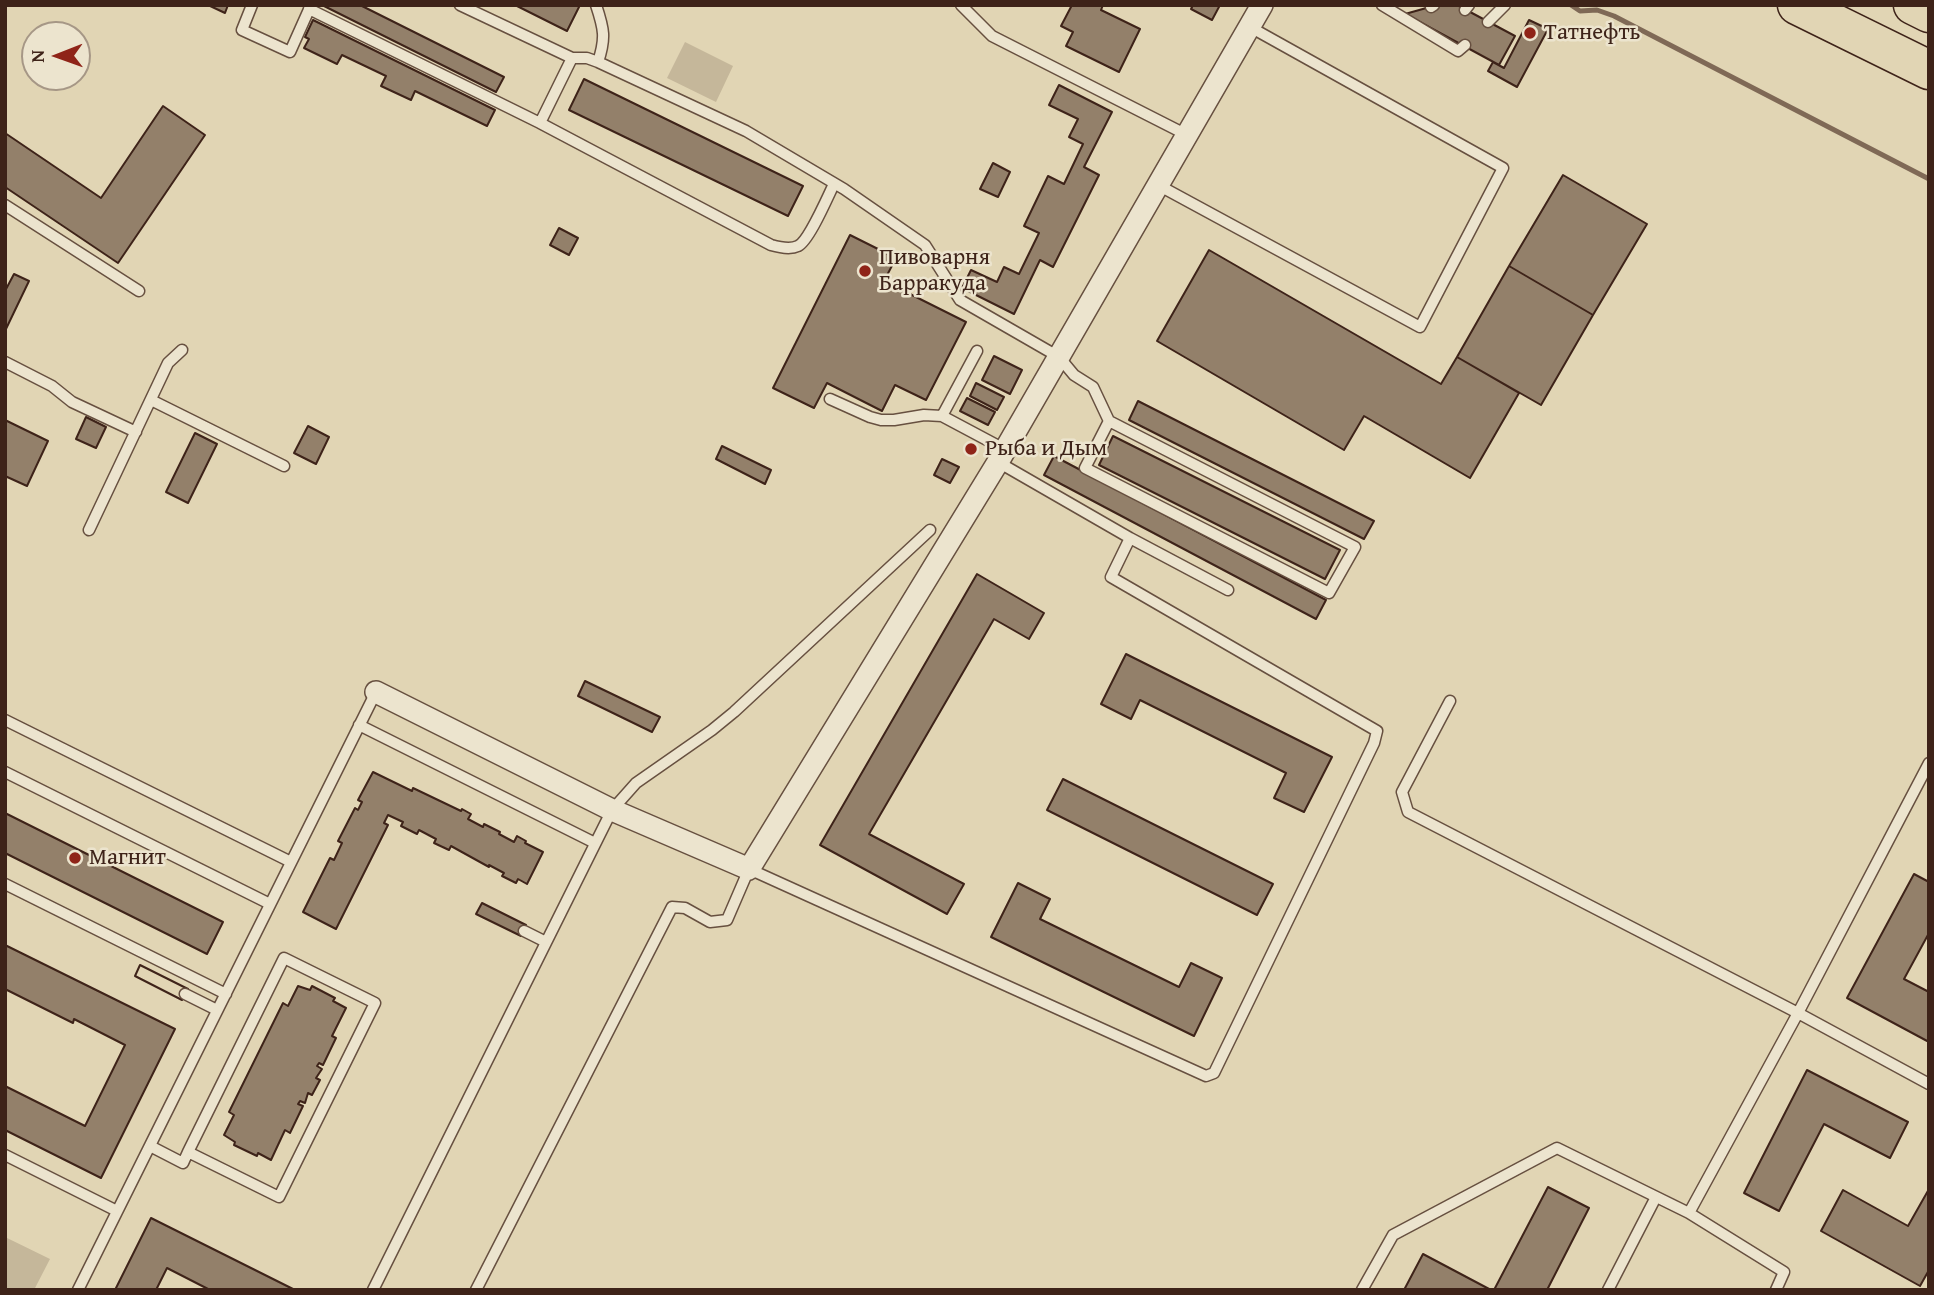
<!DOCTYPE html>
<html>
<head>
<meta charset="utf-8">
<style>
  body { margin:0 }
  #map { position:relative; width:1934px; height:1295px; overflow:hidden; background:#e1d5b4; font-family:"Gentium Book Plus",serif }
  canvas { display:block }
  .frame { position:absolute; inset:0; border:7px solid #3e2319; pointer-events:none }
  .north { position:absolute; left:21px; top:21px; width:70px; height:70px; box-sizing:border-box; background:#ece4ce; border:2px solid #a69786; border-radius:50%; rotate:269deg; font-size:19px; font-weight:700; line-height:28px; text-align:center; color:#3e2319 }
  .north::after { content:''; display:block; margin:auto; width:24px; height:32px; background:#8f2418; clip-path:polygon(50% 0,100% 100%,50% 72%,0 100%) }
</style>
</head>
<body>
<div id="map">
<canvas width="1934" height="1295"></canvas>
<div class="frame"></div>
<div class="north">N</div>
</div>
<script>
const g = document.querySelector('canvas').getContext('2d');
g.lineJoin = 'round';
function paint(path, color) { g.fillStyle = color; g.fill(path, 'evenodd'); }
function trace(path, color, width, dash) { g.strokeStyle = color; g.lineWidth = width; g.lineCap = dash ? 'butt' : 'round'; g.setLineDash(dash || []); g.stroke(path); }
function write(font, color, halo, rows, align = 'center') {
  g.font = font + ' "Gentium Book Plus",serif'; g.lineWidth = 5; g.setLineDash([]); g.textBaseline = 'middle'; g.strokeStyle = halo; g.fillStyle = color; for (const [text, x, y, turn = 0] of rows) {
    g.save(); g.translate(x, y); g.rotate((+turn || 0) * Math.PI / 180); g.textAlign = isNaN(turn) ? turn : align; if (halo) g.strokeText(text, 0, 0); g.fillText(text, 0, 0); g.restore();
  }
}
const green = new Path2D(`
  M685,42L733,66L716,102L667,78Z
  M5,1237L50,1259L34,1290H5Z`);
const stream = new Path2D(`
  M1571,5L1580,11L1597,10L1614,16L1929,179`);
const building = new Path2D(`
  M208,5H228L225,13Z
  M322,5H360L504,77L496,92Z
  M515,5H580L567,31Z
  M1072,5H1103L1101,10L1140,29L1119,72L1066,46L1073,32L1061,26Z
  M1193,5H1220L1212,20L1191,9Z
  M1437,5H1457L1515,36L1499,65L1405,14Z
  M313,20L495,110L487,126L415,91L411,100L381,86L386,76L342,55L337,64L304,48L309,39L305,37Z
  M1529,20L1548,29L1517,87L1488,71L1493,62L1504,68Z
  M584,79L803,186L788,216L569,110Z
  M1059,85L1112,112L1084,167L1099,175L1053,267L1040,260L1014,314L962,288L971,270L997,282L1004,267L1019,274L1039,233L1024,226L1048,176L1064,184L1083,144L1069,137L1078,119L1049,105Z
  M163,106L205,135L118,263L5,187V133L101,198Z
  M993,163L1010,172L998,197L980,189Z
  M1563,175L1647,224L1593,315L1509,266Z
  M559,228L578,238L569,255L550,245Z
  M850,235L896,258L884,281L966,322L926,400L895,385L882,411L827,383L814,408L773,388Z
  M1209,250L1441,384L1457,357L1519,393L1470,478L1364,416L1344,450L1157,341Z
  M1509,266L1593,315L1541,405L1457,357Z
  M14,274L29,281L5,331V291Z
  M994,356L1022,370L1010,394L982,380Z
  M976,383L1004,397L997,410L970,396Z
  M967,398L995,412L988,425L960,411Z
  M1138,401L1374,521L1364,539L1129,420Z
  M86,417L106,427L96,448L76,439Z
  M5,420L48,441L27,486L5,476Z
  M308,426L329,437L316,464L294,453Z
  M195,433L217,444L188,503L166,492Z
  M1113,436L1340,550L1325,579L1099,465Z
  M722,446L771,470L765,484L716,459Z
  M1054,456L1326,600L1316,619L1044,475Z
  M942,459L959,467L950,483L934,475Z
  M977,574L1044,613L1029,639L994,619L869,834L964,884L947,914L820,845Z
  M1126,654L1332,757L1304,812L1274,798L1286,773L1140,700L1131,719L1101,704Z
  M585,681L660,717L652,732L578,696Z
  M373,772L412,791L413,788L461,811L462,809L471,814L468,819L483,827L484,824L500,832L499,834L514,842L517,836L526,841L525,843L543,852L527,884L518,879L516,883L502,876L504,873L489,865V867L451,846L449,850L434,843L436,839L419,830L417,834L401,826L403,822L388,815L384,823L388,825L336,929L303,912L330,858L334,860L342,843L338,841L355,808L358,810L362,802L358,800Z
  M1063,779L1273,884L1257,915L1047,810Z
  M5,813L223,922L207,954L5,853Z
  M1914,874L1929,882V933L1904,979L1929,992V1042L1847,998Z
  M1018,883L1050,899L1040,919L1179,987L1191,963L1222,978L1194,1036L991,937Z
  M482,903L526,925L521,936L476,914Z
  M5,945L175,1029L101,1178L5,1130V1086L85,1126L125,1045L74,1019L73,1023L5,989Z
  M140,965L188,989L182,1000L135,976Z
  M140,965L188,989L182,1000L135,976Z
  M298,986L310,990L312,986L335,998L333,1001L346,1008L332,1036L336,1038L323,1065L319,1063L317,1066L322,1069L316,1078L320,1080L312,1095L308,1093L305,1103L300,1101L298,1104L303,1106L290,1133L285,1130L271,1160L258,1153L257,1156L234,1145L235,1142L224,1135L234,1115L229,1112L283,1003L288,1006Z
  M1807,1070L1908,1122L1890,1158L1824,1124L1779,1211L1744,1193Z
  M1548,1187L1589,1208L1547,1290H1494Z
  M1929,1189V1270L1920,1286L1821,1231L1843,1190L1908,1226Z
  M151,1218L295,1290H210L167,1268L156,1290H115Z
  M1423,1254L1491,1290H1404Z`);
const lane = new Path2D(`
  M252,5L242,30L290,52L311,5
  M460,5L572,58H587L598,62L746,131L844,189L925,245L960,300L1059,357L1074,375L1093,387L1109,421L1355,547L1329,593L1085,468L1109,421
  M596,5C604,29 606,38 598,62
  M961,5L992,36L1187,135
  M1382,5L1458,51L1465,45
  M1431,7L1434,5
  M309,9L540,123L572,58
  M1465,10L1469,5
  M1488,22L1505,5
  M540,123L771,245C778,247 790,250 798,246C809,241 828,196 834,184
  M1158,185L1420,327L1503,168L1250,27
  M5,205L139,291
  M5,362L52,386L72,402L136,432
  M830,399L870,417L881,420H894L924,415L942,416L1004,449
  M151,400L284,466
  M942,416L977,351
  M998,462L1130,538L1228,590
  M89,530L168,363L182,350
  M1450,701L1402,792L1408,812L1798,1013L1929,1084
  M5,720L291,862
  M359,725L595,843
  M5,772L270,904
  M5,884L226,994
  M524,931L546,942
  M185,994L217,1010
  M150,1146L183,1163L188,1152L284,958L375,1003L279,1197L188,1152
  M5,1155L117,1211
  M78,1290L376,692
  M373,1290L612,810L636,783L712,730L734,712L930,530
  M476,1290L672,907L685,908L710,922L727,920L749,869L1206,1076L1214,1073L1374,743L1377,731L1111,577L1130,538
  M1362,1290L1393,1235L1557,1148L1689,1213
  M1608,1290L1656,1197
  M1776,1290L1784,1272L1689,1213L1798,1013L1929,763`);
const street = new Path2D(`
  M376,692L612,810L749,869L998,462L1262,5`);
const highway = new Path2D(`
  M1797,5L1929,70
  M1913,5L1929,13`);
const markers = [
  [1530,33,7,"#8f2418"],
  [865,271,7,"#8f2418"],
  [971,449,7,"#8f2418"],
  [75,858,7,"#8f2418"]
];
const poiNames = [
  ["Татнефть",1544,33],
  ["Пивоварня",879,258],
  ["Барракуда",879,284],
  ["Рыба и Дым",985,449],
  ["Магнит",89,858]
];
paint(green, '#c5b79a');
trace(stream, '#7f6956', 5);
paint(building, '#93806a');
trace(building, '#3e2319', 2);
trace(lane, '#675040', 13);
trace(street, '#675040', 24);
trace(highway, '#3e2319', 41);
trace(lane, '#ece4ce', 10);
trace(street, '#ece4ce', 21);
trace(highway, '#e1d5b4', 38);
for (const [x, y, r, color] of markers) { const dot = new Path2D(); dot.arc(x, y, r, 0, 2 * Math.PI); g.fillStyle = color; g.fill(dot); trace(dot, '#ece4ce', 2.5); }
write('23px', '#3e2319', '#ece4ce', poiNames, 'left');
</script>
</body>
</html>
